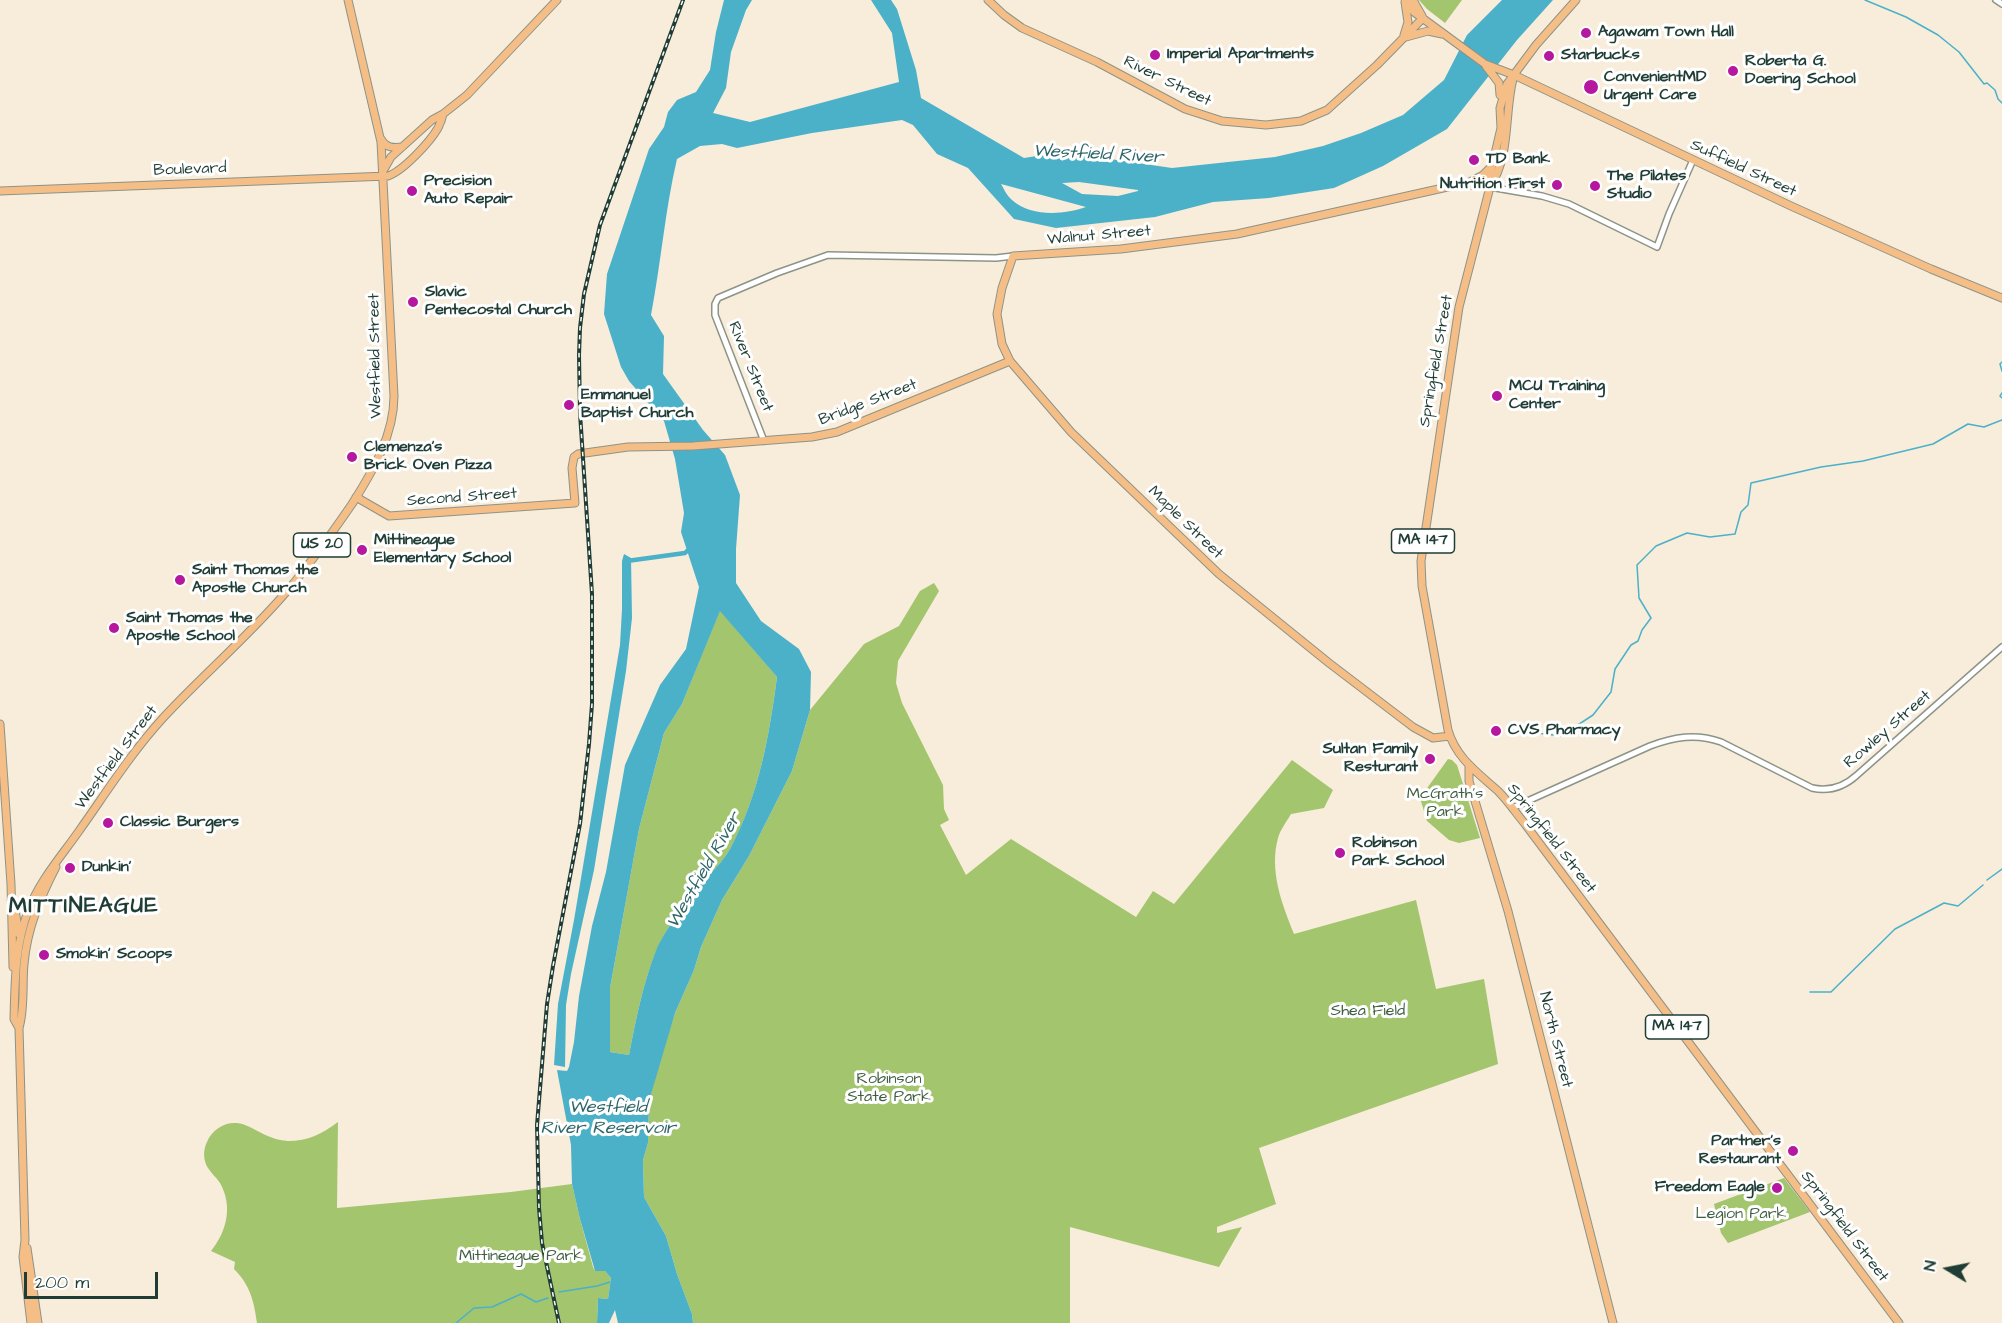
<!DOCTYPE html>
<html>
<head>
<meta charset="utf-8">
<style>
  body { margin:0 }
  #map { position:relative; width:2002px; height:1323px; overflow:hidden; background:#f8ecdb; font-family:"Architects Daughter",sans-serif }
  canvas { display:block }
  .north { position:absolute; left:1918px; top:1239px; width:60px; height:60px; -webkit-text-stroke:4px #fff; paint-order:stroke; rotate:280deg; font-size:16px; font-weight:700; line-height:24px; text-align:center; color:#1f3d34 }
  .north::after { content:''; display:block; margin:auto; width:21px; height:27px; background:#1f3d34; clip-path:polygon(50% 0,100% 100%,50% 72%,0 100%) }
  .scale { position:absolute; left:24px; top:1272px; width:134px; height:27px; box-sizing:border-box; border:3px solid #1f3d34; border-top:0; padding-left:8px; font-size:18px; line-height:21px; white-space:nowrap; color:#1f3d34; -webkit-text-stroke:4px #fff; paint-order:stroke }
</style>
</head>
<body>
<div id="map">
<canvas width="2002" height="1323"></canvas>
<div class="north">N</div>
<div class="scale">200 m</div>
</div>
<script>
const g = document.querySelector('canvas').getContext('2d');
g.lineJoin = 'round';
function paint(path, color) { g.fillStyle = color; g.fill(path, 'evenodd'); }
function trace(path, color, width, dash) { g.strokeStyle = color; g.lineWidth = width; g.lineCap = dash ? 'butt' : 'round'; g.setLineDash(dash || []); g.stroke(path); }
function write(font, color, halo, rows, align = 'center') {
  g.font = font + ' "Architects Daughter",sans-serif'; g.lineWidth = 6; g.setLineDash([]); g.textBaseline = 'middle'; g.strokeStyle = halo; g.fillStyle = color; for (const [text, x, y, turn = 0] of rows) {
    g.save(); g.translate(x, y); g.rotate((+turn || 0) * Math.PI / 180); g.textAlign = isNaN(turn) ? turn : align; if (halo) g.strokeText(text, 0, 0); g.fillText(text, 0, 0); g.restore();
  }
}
const green = new Path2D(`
  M1419,0H1462L1445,23L1427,9Z
  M934,583L939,591L898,661L896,683L902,703L943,785L944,809L949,820L940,825L966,875L1011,839L1136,917L1153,891L1174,904L1292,760L1333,790L1324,808L1291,814C1287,821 1280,830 1278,838C1269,871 1282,904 1294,934L1416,900L1436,989L1484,979L1498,1064L1259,1148L1276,1204L1217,1227V1233L1242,1227L1219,1267L1070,1227V1323H693L692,1314L677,1274L666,1236L644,1197L643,1160L648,1143L649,1101L661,1055L675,1013L694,970L701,947L722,900L749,856L792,771L810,710L864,644L899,626L920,591Z
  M720,610L777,677C769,736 759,796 730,849C719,868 699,884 686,902C676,916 664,933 657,949C643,983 636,1019 629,1055L610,1052V988L639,829L664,733L682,704Z
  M1448,759L1452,760L1457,765L1480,838L1459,843L1449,840L1427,821L1420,798Z
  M338,1122L337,1208L511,1192L572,1184L580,1219L593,1267L595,1271H605L611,1278L608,1299L598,1298L597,1323H257C254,1301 250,1285 234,1269L235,1262L211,1251C227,1231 233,1206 220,1183C216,1177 211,1173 208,1168C203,1160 203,1150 207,1142C213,1127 230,1119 245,1125C260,1131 270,1140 288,1141C308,1141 322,1134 338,1122Z
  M1784,1178L1810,1212L1728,1243L1721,1233L1714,1204Z`);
const water = new Path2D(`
  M724,0H752L746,10L731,52L726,88L713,113L750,122L899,82L892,33L871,0H891L897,9L916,70L921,98L1024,158L1062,152L1172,168L1275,157L1323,146L1361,133L1403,115L1444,80L1467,35L1502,0H1553L1517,40L1447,129L1383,166L1334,188L1269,198L1213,202L1155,217L1056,228L1014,219L968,168L937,154L913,125L902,120L812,133L737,148L722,144L700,146L677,159C665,210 661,263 651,315L664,336L663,374L703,430L725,455L740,495L736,549V583L761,621L799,649L811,672L810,710L792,771L749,856L722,900L701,947L694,970L675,1013L649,1101L648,1143L643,1160L644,1197L666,1236L677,1274L692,1314L693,1323H618L615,1310L609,1323H597L598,1298L608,1299L611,1278L605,1271H595L580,1219L572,1184L571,1145L557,1070L567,1071L569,1067L574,1042L579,996L592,926L606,872L625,765L660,685L686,649L699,587L681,532L684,513L675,459L664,421L629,381L621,367L604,314L607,274L649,149L664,127L668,112L677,100L696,92L710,70L716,32ZM1079,182L1138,190V191L1118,196L1082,194L1062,183ZM1001,184L1086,207C1063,215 1031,217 1012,200C1007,196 1004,189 1001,184ZM720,611L777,677C769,737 759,795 730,849C719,868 699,883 686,902C676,916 664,933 657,948C643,983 636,1019 629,1055L610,1052V988L639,829L664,733L682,704Z
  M624,554L631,558L632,618L626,671L594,870L571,974L566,1005L565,1067L554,1065L558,1004L574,920L620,645L622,609V561Z`);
const stream = new Path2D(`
  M1865,0L1906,17L1938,35L1959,52L1984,84L1987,83L1995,90L1998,99L2002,103
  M2002,362L2000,364L2002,371
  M2002,393L2000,396L2002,398
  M1529,732L1561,736L1593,715L1611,692L1615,669L1631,645L1638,641L1642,630L1651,618L1639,598L1637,565L1656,546L1687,533L1710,537L1735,534L1741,512L1748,505L1751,483L1821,467L1863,461L1933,444L1968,424L1984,427L2002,420
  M1987,880L2002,869
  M1810,992H1831L1895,929L1944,903L1958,906L1983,885
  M559,1292L597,1286L610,1282
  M456,1323L474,1308L492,1307L521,1294L536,1302L548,1298`);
const canal = new Path2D(`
  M627,561L685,553L691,547`);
const minor = new Path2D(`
  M1996,0L2002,4
  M1490,187L1542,196L1569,204L1657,247L1669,214L1693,160
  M764,441L715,315V304L718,298L777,273L828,255L996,258L1013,256
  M1512,808L1650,746C1674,737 1696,733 1721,742L1812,788C1830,792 1844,787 1857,775L2002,647`);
const major = new Path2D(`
  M988,0L1004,15L1022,28L1097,62L1185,109L1222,121L1266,125L1301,121L1327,110L1377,65L1423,18
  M1406,0L1414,12L1485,64L1514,75L1791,206L1931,269L2002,298
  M1413,0L1422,16
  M1576,0L1536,45L1507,84L1500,108L1501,128L1490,175V187L1459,307L1421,561L1422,586L1448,730C1456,758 1478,773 1498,791C1508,801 1516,813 1525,824L1899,1323
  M1404,35L1408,22L1405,2
  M1406,37L1428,31L1442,34
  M1486,66L1499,83L1500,95
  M381,139C386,148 393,148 402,147
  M383,171L391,157L432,120L443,114L467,95L557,0
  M1466,184L1483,175L1491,167
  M1490,187C1511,155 1504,115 1513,79
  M0,191L388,176C403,171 430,142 438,128C440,124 442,119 443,114
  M356,497L389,516L575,503L572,468L574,457L578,454L628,447L693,446L812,437L837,432L1010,361
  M0,724L11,884L13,967
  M1450,736L1433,738L1413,727L1329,663L1219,574L1071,432L1010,361L1002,344L997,314L1002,288L1013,256L1121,249L1237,234L1461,184L1490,187
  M1469,766V781L1508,911L1613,1323
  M14,904L19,934
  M19,1028L14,1019C15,982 15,946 28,911C40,880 60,858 79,831C106,793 131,753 163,718C201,677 244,640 281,598C307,569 330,536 352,504C373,471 394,435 394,396L381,142L348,0
  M27,1248L38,1323
  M31,1323L23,1257L25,1240L19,1028C25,1008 22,985 24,964C27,929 40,898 56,867`);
const rail = new Path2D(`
  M559,1323L542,1243L539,1208L537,1125L547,1004L553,966L580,824L589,744L592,704V594L580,413L579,355L580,328L584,294L600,225L683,0`);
const markers = [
  [1586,33,6,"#b5179e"],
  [1155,55,6,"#b5179e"],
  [1549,56,6,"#b5179e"],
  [1733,71,6,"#b5179e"],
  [1591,87,8,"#b5179e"],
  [1474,160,6,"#b5179e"],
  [1557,185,6,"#b5179e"],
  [1595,186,6,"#b5179e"],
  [412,191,6,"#b5179e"],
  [413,302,6,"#b5179e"],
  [1497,396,6,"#b5179e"],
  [569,405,6,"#b5179e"],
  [352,457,6,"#b5179e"],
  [362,550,6,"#b5179e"],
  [180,580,6,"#b5179e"],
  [114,628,6,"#b5179e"],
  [1496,731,6,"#b5179e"],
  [1430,759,6,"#b5179e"],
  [108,823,6,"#b5179e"],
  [1340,853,6,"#b5179e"],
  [70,868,6,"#b5179e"],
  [44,955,6,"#b5179e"],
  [1793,1151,6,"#b5179e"],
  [1777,1188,6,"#b5179e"]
];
const shields = [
  [1423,541,63],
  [322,545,57],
  [1677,1027,63]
];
const shieldNames = [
  ["MA 147",1423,541],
  ["US 20",322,545],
  ["MA 147",1677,1027]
];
const poiNames = [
  ["Agawam Town Hall",1598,33],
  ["Imperial Apartments",1167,55],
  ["Starbucks",1561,56],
  ["Roberta G.",1745,62],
  ["Doering School",1745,80],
  ["ConvenientMD",1604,78],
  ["Urgent Care",1604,96],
  ["TD Bank",1486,160],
  ["The Pilates",1607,177],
  ["Studio",1607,195],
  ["Precision",424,182],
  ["Auto Repair",424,200],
  ["Nutrition First",1545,185,"right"],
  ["Slavic",425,293],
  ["Pentecostal Church",425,311],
  ["MCU Training",1509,387],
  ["Center",1509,405],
  ["Emmanuel",581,396],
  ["Baptist Church",581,414],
  ["Clemenza's",364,448],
  ["Brick Oven Pizza",364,466],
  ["Mittineague",374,541],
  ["Elementary School",374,559],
  ["Saint Thomas the",192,571],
  ["Apostle Church",192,589],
  ["Saint Thomas the",126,619],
  ["Apostle School",126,637],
  ["CVS Pharmacy",1508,731],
  ["Sultan Family",1418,750,"right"],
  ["Resturant",1418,768,"right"],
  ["Classic Burgers",120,823],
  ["Robinson",1352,844],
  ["Park School",1352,862],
  ["Dunkin'",82,868],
  ["Smokin' Scoops",56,955],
  ["Partner's",1781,1142,"right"],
  ["Restaurant",1781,1160,"right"],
  ["Freedom Eagle",1765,1188,"right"]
];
const streetNames = [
  ["River Street",1167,82,26],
  ["Suffield Street",1743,169,25],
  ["Boulevard",190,170,-2],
  ["Walnut Street",1099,236,-5],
  ["Westfield Street",376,356,-91],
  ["Springfield Street",1437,361,-80],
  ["River Street",750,367,68],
  ["Bridge Street",868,403,-21],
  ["Second Street",462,498,-4],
  ["Maple Street",1185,523,44],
  ["Rowley Street",1888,730,-41],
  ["Westfield Street",117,758,-53],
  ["Springfield Street",1551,839,52],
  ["North Street",1555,1040,76],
  ["Springfield Street",1844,1227,53]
];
const parkNames = [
  ["McGrath's",1445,795],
  ["Park",1445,813],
  ["Shea Field",1368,1012],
  ["Robinson",889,1080],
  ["State Park",889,1098],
  ["Legion Park",1741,1215],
  ["Mittineague Park",521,1257]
];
const waterNames = [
  ["Westfield River",1098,155,3],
  ["Westfield River",705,871,-60],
  ["Westfield",608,1108],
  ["River Reservoir",608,1129]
];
const districtNames = [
  ["MITTINEAGUE",84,907]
];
paint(green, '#a2c56e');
paint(water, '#4ab1c9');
trace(stream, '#4ab1c9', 1.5);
trace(canal, '#4ab1c9', 4.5);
trace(minor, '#8c9488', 8);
trace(major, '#8c9488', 9);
trace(minor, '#fff', 5);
trace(major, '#f6be87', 7);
trace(rail, '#1f3d34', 4);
trace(rail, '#fff', 1.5, [4.5]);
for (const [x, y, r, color] of markers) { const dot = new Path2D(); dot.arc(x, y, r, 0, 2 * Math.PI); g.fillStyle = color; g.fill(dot); trace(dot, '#fff', 2); }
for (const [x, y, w] of shields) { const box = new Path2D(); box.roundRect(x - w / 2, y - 12, w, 24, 4.5); g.fillStyle = '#fff'; g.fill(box); trace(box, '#1f3d34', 1.5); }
write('bold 15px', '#1f3d34', null, shieldNames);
write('bold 16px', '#1f3d34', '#fff', poiNames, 'left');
write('16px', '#1f3d34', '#fff', streetNames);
write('16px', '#405f42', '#fff', parkNames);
write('italic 18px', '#2e6668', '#fff', waterNames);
g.letterSpacing = '1.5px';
write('bold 22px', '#1f3d34', '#fff', districtNames);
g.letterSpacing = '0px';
</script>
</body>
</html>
